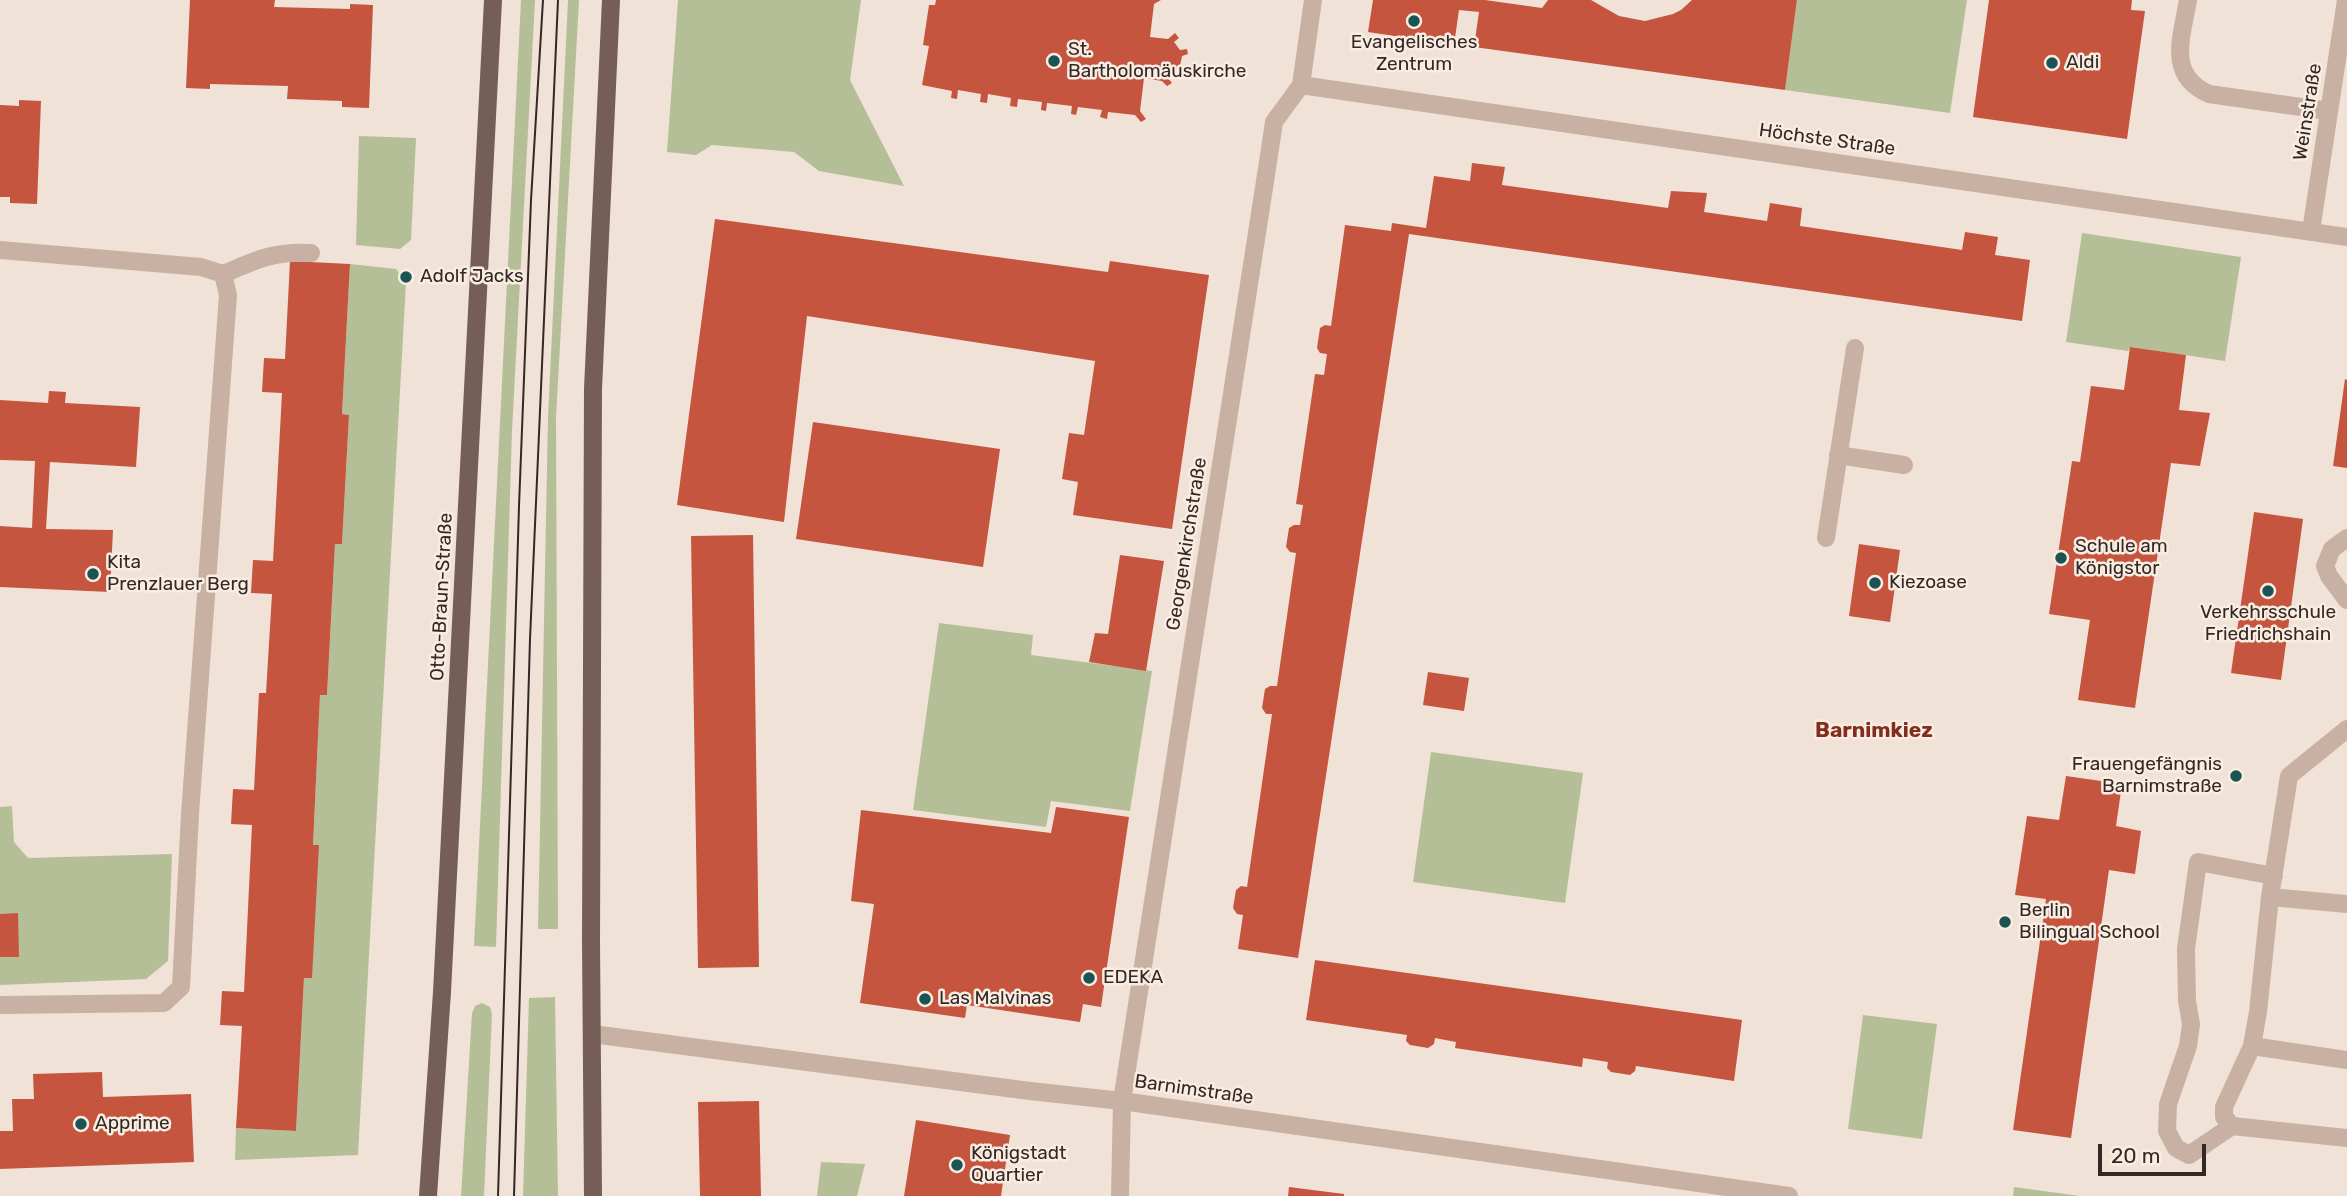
<!DOCTYPE html>
<html>
<head>
<meta charset="utf-8">
<style>
  body { margin:0 }
  #map { position:relative; width:2347px; height:1196px; overflow:hidden; background:#f0e2d6; font-family:Rubik,sans-serif }
  canvas { display:block }
  .scale { position:absolute; left:2098px; top:1144px; width:108px; height:32px; box-sizing:border-box; border:4px solid #332825; border-top:0; padding-left:9px; font-size:21px; line-height:24px; white-space:nowrap; color:#332825; -webkit-text-stroke:5px #f9ede2; paint-order:stroke }
</style>
</head>
<body>
<div id="map">
<canvas width="2347" height="1196"></canvas>
<div class="scale">20 m</div>
</div>
<script>
const g = document.querySelector('canvas').getContext('2d');
g.lineJoin = 'round';
function paint(path, color) { g.fillStyle = color; g.fill(path, 'evenodd'); }
function trace(path, color, width, dash) { g.strokeStyle = color; g.lineWidth = width; g.lineCap = dash ? 'butt' : 'round'; g.setLineDash(dash || []); g.stroke(path); }
function write(font, color, halo, rows, align = 'center') {
  g.font = font + ' Rubik,sans-serif'; g.lineWidth = 5; g.setLineDash([]); g.textBaseline = 'middle'; g.strokeStyle = halo; g.fillStyle = color; for (const [text, x, y, turn = 0] of rows) {
    g.save(); g.translate(x, y); g.rotate((+turn || 0) * Math.PI / 180); g.textAlign = isNaN(turn) ? turn : align; if (halo) g.strokeText(text, 0, 0); g.fillText(text, 0, 0); g.restore();
  }
}
const green = new Path2D(`
  M521,0H535L512,431L496,947L474,946Z
  M568,0H579L556,418L558,929H538L548,417Z
  M678,0H861L850,80L904,186L819,171L794,152L712,145L696,155L667,152Z
  M1797,0H1967L1950,113L1785,90Z
  M359,136L416,138L411,240L400,249L356,245Z
  M2082,233L2241,257L2225,361L2131,347L2128,351L2066,342Z
  M350,264L396,269L406,282L358,1155L235,1160L236,1128L296,1131L304,978H312L313,845L320,695H327L335,544H342L349,415L342,414Z
  M939,623L1033,635L1031,655L1152,671L1130,811L1051,801L1046,827L913,810Z
  M1431,752L1583,773L1565,903L1413,882Z
  M12,806L14,842L28,858L172,854L168,961L146,979L0,985V807Z
  M555,997L558,1196H523L529,998Z
  M482,1003L490,1007L492,1014L484,1196H461L472,1013L475,1006Z
  M1863,1015L1937,1024L1922,1139L1848,1129Z
  M821,1162L865,1164L857,1196H817Z
  M2014,1187L2080,1196H2013Z`);
const building = new Path2D(`
  M190,0H275L274,7L350,9V4L373,5L369,108L342,107V101L287,99L288,86L210,84V89L186,88Z
  M936,0H1161L1154,4L1150,37L1168,39L1175,33L1179,38L1174,42L1180,50L1187,49L1188,54L1182,56L1180,66L1186,70L1183,75L1177,72L1167,77L1172,83L1167,86L1162,81L1144,78L1140,111L1146,119L1141,122L1135,115L1108,112L1107,119L1100,117L1102,110L1078,107L1076,115L1071,114L1072,106L1047,103L1046,111L1041,110L1042,102L1018,99L1017,107L1010,106L1011,98L988,94L987,103L980,102L981,94L958,90L957,99L951,98L952,91L922,85L929,46L923,45L929,5H935Z
  M1373,0H1485L1542,8L1548,0H1591L1619,16L1645,21L1673,14L1681,10L1692,0H1797L1785,90L1474,47L1479,12L1459,10L1454,45L1368,32Z
  M1989,0H2132L2131,10L2145,11L2127,139L1973,117Z
  M19,100L41,101L37,204L10,203V197H0V105L19,106Z
  M1472,163L1505,167L1502,185L1668,208L1671,191L1707,193L1704,212L1767,221L1770,203L1802,208L1800,226L1962,250L1965,232L1998,237L1995,255L2030,260L2022,321L1409,234L1298,958L1238,949L1243,915L1237,914L1233,908L1236,890L1241,886L1247,887L1272,714H1266L1262,708L1265,689L1270,686H1277L1296,553L1290,552L1286,547L1289,528L1294,525H1300L1303,505L1296,504L1315,374L1324,375L1327,354L1320,353L1317,348L1320,328L1325,325L1331,326L1345,225L1391,231L1392,223L1426,228L1434,176L1470,181Z
  M715,219L1108,272L1110,261L1209,275L1172,529L1073,515L1078,482L1062,479L1069,433L1084,435L1095,361L807,316L784,522L677,505Z
  M290,261L350,264L342,414L349,415L342,544H335L327,695H320L313,845H319L312,978H304L296,1131L236,1128L242,1026L220,1025L222,991L244,992L252,825L231,824L233,789L254,790L259,693H266L272,594L251,593L253,560L273,561L282,393L262,392L264,358L285,359Z
  M2130,347L2186,355L2179,410L2210,413L2200,466L2171,463L2135,708L2078,700L2090,620L2049,614L2072,461L2080,462L2091,386L2124,390Z
  M2345,379L2347,380V468L2333,466Z
  M49,391L66,392L65,403L140,407L136,467L50,462L46,529L113,530L110,592L0,587V526L32,528L35,461L0,460V400L48,403Z
  M813,422L1000,449L983,567L796,539Z
  M2254,512L2303,519L2281,680L2231,673Z
  M753,535L759,967L698,968L691,536Z
  M1859,544L1900,550L1890,622L1849,616Z
  M1120,555L1164,561L1146,671L1089,662L1095,633L1108,634Z
  M1428,672L1469,678L1464,711L1423,705Z
  M2066,776L2122,784L2116,826L2141,831L2135,874L2109,870L2071,1138L2013,1130L2046,899L2015,895L2027,816L2059,820Z
  M1056,807L1129,817L1101,1007L1083,1004L1080,1022L967,1005L965,1018L860,1003L874,904L851,901L861,810L1051,833Z
  M18,913L19,957H0V914Z
  M1315,960L1742,1020L1734,1081L1636,1066L1635,1071L1630,1075L1611,1072L1607,1068L1608,1062L1583,1058L1582,1067L1455,1048L1456,1042L1435,1038L1434,1044L1428,1048L1410,1045L1406,1041L1407,1035L1306,1020Z
  M102,1072L103,1097L191,1094L194,1162L0,1169V1131H13L12,1099H34L33,1074Z
  M759,1101L761,1196H700L698,1102Z
  M916,1120L1010,1135L1001,1196H904Z
  M1289,1187L1344,1194V1196H1288Z`);
const minor = new Path2D(`
  M2188,0C2182,37 2166,75 2209,94L2329,111
  M1301,85L2347,237
  M2311,231L2346,0
  M0,250L201,267L223,274C257,260 273,251 311,253
  M1838,455L1904,465
  M1826,538L1855,348
  M2347,538L2332,549L2325,566L2329,576L2347,600
  M2270,897L2347,904
  M0,1005L164,1003L181,987L190,814L228,295L223,274
  M592,1034L1030,1091L1122,1101L1789,1196
  M2252,1046L2258,1012L2270,897L2289,776L2347,729
  M2347,1060L2252,1046L2224,1107V1117L2232,1126L2347,1138
  M2232,1126L2189,1155L2176,1148L2167,1131L2168,1104L2188,1046L2191,1024L2187,1001L2186,949L2198,862L2274,876
  M1120,1196L1122,1101L1268,162L1274,122L1301,85L1313,0`);
const major = new Path2D(`
  M428,1196L442,992L493,0
  M593,1196L591,941L593,389L611,0`);
const tram = new Path2D(`
  M498,1196L519,506L531,200L543,0
  M514,1196L530,639L558,0`);
const markers = [
  [1414,21,7,"#1b5453"],
  [1054,61,7,"#1b5453"],
  [2052,63,7,"#1b5453"],
  [406,277,7,"#1b5453"],
  [2061,558,7,"#1b5453"],
  [93,574,7,"#1b5453"],
  [1875,583,7,"#1b5453"],
  [2268,591,7,"#1b5453"],
  [2236,776,7,"#1b5453"],
  [2005,922,7,"#1b5453"],
  [1089,978,7,"#1b5453"],
  [925,999,7,"#1b5453"],
  [81,1124,7,"#1b5453"],
  [957,1165,7,"#1b5453"]
];
const poiNames = [
  ["Evangelisches",1414,43,"center"],
  ["Zentrum",1414,65,"center"],
  ["St.",1068,50],
  ["Bartholomäuskirche",1068,72],
  ["Aldi",2066,63],
  ["Adolf Jacks",420,277],
  ["Schule am",2075,547],
  ["Königstor",2075,569],
  ["Kita",107,563],
  ["Prenzlauer Berg",107,585],
  ["Kiezoase",1889,583],
  ["Verkehrsschule",2268,613,"center"],
  ["Friedrichshain",2268,635,"center"],
  ["Frauengefängnis",2222,765,"right"],
  ["Barnimstraße",2222,787,"right"],
  ["Berlin",2019,911],
  ["Bilingual School",2019,933],
  ["EDEKA",1103,978],
  ["Las Malvinas",939,999],
  ["Apprime",95,1124],
  ["Königstadt",971,1154],
  ["Quartier",971,1176]
];
const streetNames = [
  ["Weinstraße",2308,112,-81],
  ["Höchste Straße",1827,140,8],
  ["Georgenkirchstraße",1187,544,-81],
  ["Otto-Braun-Straße",442,597,-87],
  ["Barnimstraße",1194,1090,8]
];
const neighbourhoodNames = [
  ["Barnimkiez",1874,731]
];
paint(green, '#b5bf97');
paint(building, '#c6553f');
trace(minor, '#c8b1a3', 18);
trace(major, '#755e56', 18);
trace(tram, '#332825', 2);
for (const [x, y, r, color] of markers) { const dot = new Path2D(); dot.arc(x, y, r, 0, 2 * Math.PI); g.fillStyle = color; g.fill(dot); trace(dot, '#f9ede2', 2.5); }
write('19px', '#332825', '#f9ede2', poiNames, 'left');
write('19px', '#332825', '#f9ede2', streetNames);
write('bold 21px', '#822e1e', '#f9ede2', neighbourhoodNames);
</script>
</body>
</html>
